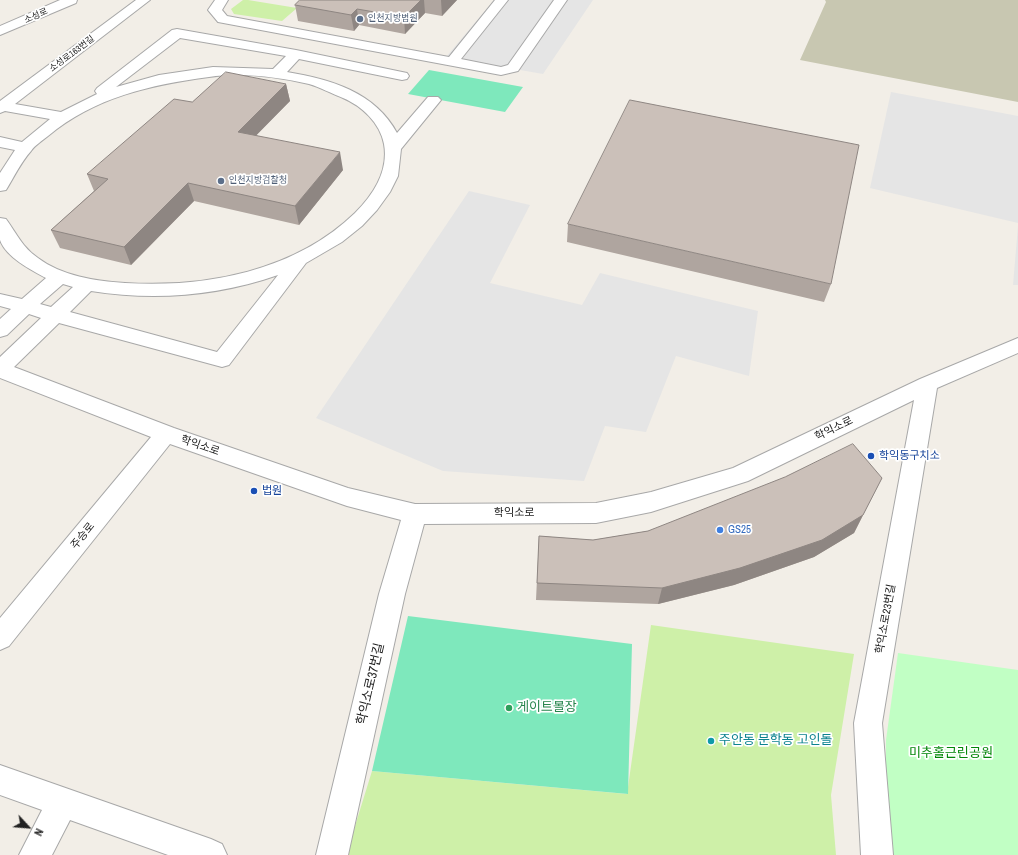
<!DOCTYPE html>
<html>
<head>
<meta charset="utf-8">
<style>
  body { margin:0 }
  #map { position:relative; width:1018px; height:855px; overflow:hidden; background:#f2eee7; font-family:"Archivo Narrow",sans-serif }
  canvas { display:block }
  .north { position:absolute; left:8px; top:807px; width:40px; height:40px; -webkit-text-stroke:3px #fff; paint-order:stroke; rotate:116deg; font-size:11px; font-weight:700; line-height:16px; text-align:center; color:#212121 }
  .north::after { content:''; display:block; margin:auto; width:14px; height:18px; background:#212121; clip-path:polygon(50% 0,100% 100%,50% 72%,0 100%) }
</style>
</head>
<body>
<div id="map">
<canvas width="1018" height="855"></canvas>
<div class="north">N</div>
</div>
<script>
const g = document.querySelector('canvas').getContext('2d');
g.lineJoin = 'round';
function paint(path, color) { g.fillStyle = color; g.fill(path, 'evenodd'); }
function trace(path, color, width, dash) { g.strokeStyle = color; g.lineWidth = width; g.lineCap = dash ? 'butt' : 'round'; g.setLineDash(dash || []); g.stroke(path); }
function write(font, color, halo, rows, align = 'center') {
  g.font = font + ' "Archivo Narrow","Noto Sans KR",sans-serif'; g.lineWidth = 3.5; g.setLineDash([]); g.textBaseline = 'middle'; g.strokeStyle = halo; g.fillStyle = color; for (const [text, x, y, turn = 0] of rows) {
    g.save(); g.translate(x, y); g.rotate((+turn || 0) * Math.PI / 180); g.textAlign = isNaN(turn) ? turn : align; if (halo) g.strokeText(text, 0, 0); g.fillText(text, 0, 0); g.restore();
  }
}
const construction = new Path2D(`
  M825,0H1018V102L800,60L826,2Z`);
const grass = new Path2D(`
  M243,0H248L297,8L282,21L234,14L231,9Z
  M651,625L854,654L831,795L836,855H346L372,771L627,794Z`);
const park = new Path2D(`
  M898,653L1018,670V855H885L886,740Z`);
const pitch = new Path2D(`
  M429,70L523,87L505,112L408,94Z
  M408,616L632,644L628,794L372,771Z`);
const parking = new Path2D(`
  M494,0H593L543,74L446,57Z
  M891,92L1018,116V223L870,188Z
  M469,191L530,205L490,283L582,305L600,273L758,311L749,376L676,356L646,432L605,426L584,481L443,471L316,418Z
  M1018,226V285H1013Z`);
const minor = new Path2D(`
  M60,0H77L76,3L0,35V26Z
  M136,0H150L15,104L61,112L97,94L95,91L97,88L172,30L177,29L296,50L407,73L409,76L407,79L402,80L299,59L287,72C330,79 375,92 397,133L428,97H438L441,100L401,149L398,176L390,192L377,210L362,226L342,242L306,263L229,365L222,367L59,323L14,367L174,428L348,488L415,504L596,503L651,492L733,468L920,379L1018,338V353L937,388L882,723L893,855H861L854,723L914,400L748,481L651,512L596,523L424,524L405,594L348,855H316L379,594L401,520L347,506L170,444L9,646L0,650V618L151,437L0,378V357L41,318L29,314L7,335L0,337V319L11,309L0,306V294L22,299L46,278C31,270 6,257 0,240C0,234 0,224 0,218L6,219C17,234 22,247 38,258C62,276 95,281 125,283C206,288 295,271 355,213C373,195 389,171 384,144C380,123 362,106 343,98C332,94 320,87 309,84C279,77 240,72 209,77C150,85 95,97 48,136C42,141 35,145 31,151C21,162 14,177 6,190L0,191V173L15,150L0,147V137L22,142L50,119L5,111L0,113V101ZM180,38L286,56L273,69L213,67L159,75L116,87ZM278,275L217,352L70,312L91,291C154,301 218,296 278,275ZM63,284L73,287L51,307L40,304Z
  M215,0H228L222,10L227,16L449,57L495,0H508L461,59L501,67L508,65L554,0H567L518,71L501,75L218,22L208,10Z
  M0,765L211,839L222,844L227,855H168L70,820L52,855H19L42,810L0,795Z`);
const wall = new Path2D(`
  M300,0H457L442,16L425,13L405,34L359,25L354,31L298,21L295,5Z
  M286,84L290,101L256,135L343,170L299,225L194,201L131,265L60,248L51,230L94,191L87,174L192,102Z
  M568,224L831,284L824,302L567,242Z
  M882,478L854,533L814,557L734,585L658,604L536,600L539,536L593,540L648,531Z`);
const shadedWall = new Path2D(`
  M421,0H424L425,13L405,34L404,17Z
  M441,0H457L442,16Z
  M357,9L359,25L354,31L351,15Z
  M286,84L290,101L242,150L238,132Z
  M340,152L343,170L299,225L295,206Z
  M188,183L194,201L131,265L124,247Z
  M863,515L854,533L814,557L734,585L658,604L662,588Z`);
const building = new Path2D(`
  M300,0H421L404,17L357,9L351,15L295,5Z
  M226,72L286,84L238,132L340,152L295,206L188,183L124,247L51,230L108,179L87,174L174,99L192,102Z
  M630,100L859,145L831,284L568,224Z
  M853,444L882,478L863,515L822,540L740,568L662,588L537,583L539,536L593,540L648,531L785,477Z`);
const markers = [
  [360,19,4,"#5c6f8a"],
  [221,181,4,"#5c6f8a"],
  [871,456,4,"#1a4fb4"],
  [254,491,4,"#1a4fb4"],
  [720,530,4,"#3f7fe0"],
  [509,708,4,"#2e9e5b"],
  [711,741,4,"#0f9aa8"]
];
const farStreetnames = [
  ["소성로",36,16,-24],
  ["소성로163번길",72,54,-37]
];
const farServicenames = [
  ["인천지방법원",368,19],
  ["인천지방검찰청",229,181]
];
const streetNames = [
  ["학익소로",834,429,-26],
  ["학익소로",200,446,19],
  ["학익소로",514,513],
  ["주승로",83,536,-51],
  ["학익소로23번길",886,619,-80]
];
const transitNames = [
  ["학익동구치소",879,456],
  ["법원",262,491]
];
const shopNames = [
  ["GS25",728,530]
];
const nearStreetnames = [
  ["학익소로37번길",371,684,-77]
];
const nearLeisurenames = [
  ["게이트볼장",517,708]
];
const nearCulturenames = [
  ["주안동 문학동 고인돌",719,741]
];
const nearParknames = [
  ["미추홀근린공원",951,754]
];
paint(construction, '#c8c7b1');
paint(grass, '#cef0a8');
paint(park, '#c1ffc4');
paint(pitch, '#7ee8bc');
paint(parking, '#e5e5e5');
trace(minor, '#a8a8a8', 2);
paint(minor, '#fff');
paint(wall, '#afa59f');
paint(shadedWall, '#8e8682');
paint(building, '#cbc0b9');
trace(building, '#8e8682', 1);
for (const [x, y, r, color] of markers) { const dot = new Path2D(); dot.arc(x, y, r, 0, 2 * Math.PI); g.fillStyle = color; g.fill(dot); trace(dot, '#fff', 1.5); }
write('9px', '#212121', '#fff', farStreetnames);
write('9px', '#4e5e75', '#fff', farServicenames, 'left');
write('11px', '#212121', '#fff', streetNames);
write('11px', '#164399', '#fff', transitNames, 'left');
write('11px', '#366cbe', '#fff', shopNames, 'left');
write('13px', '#212121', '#fff', nearStreetnames);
write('13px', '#27864d', '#fff', nearLeisurenames, 'left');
write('13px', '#0d838f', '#fff', nearCulturenames, 'left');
write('13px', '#028708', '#fff', nearParknames);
</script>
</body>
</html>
